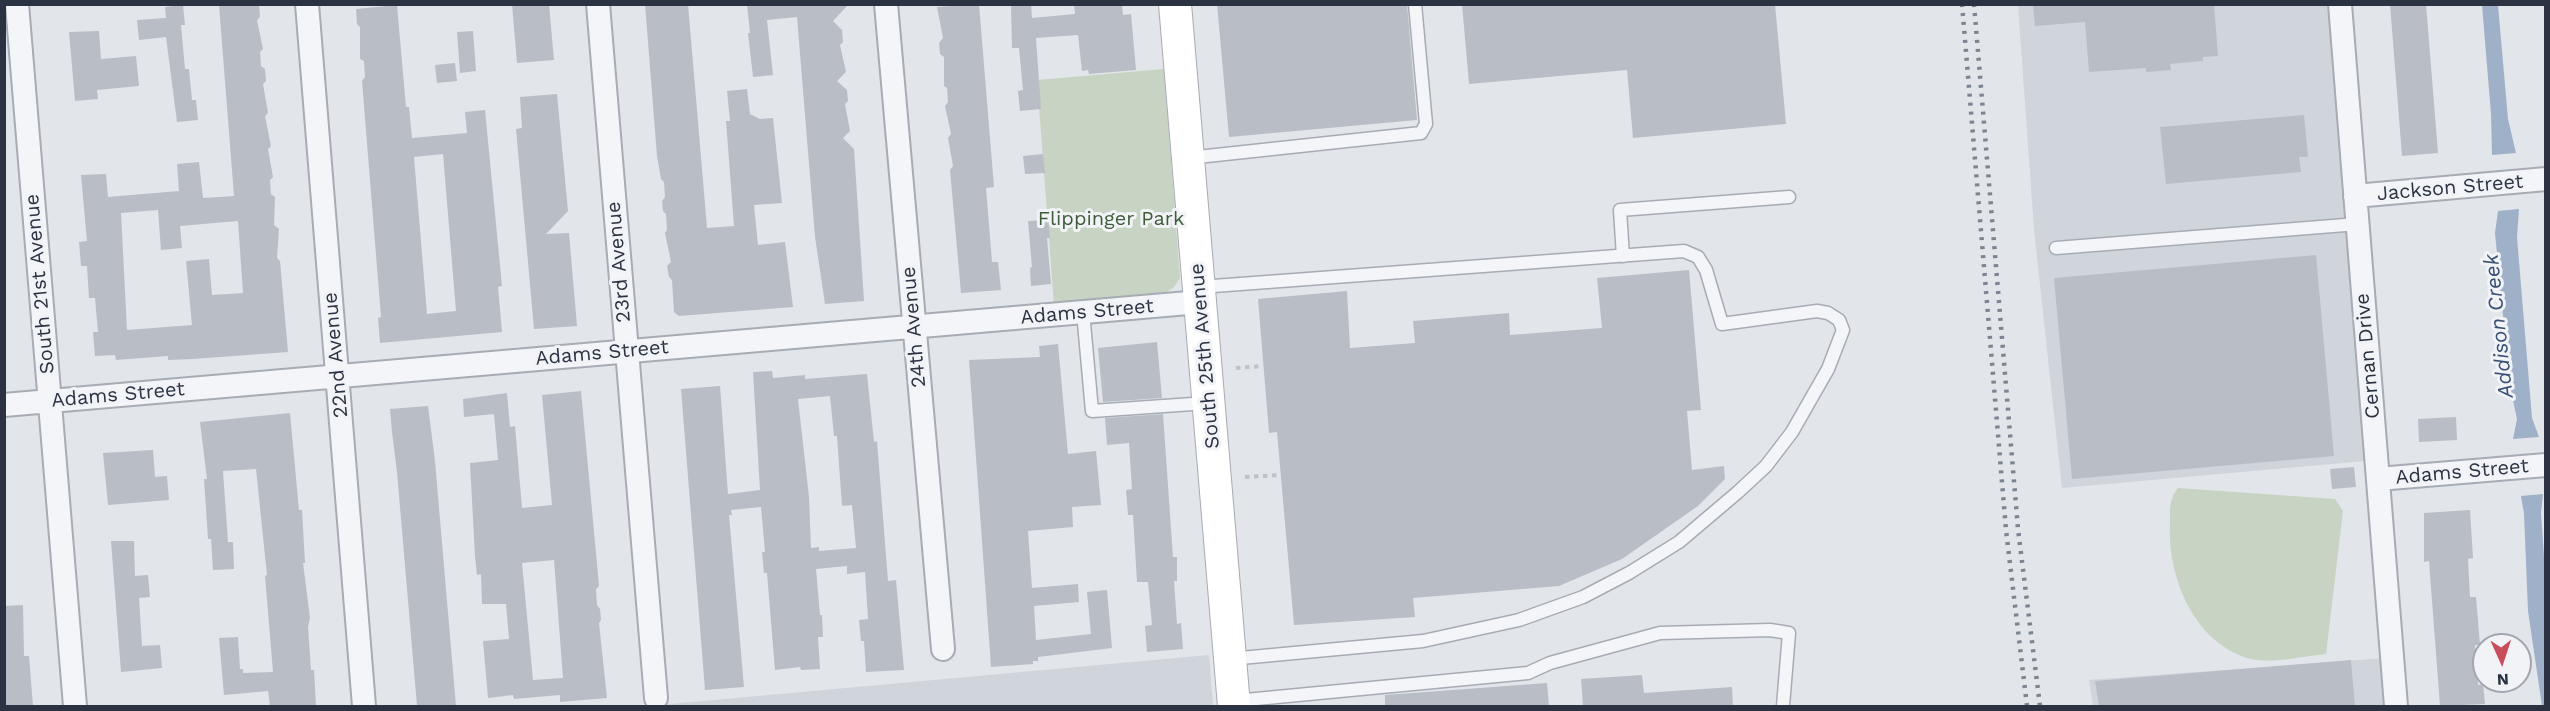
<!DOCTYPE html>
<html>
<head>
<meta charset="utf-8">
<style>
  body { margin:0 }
  #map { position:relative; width:2550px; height:711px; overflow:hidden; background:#e2e5ea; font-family:"Work Sans",sans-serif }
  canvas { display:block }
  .frame { position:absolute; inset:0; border:6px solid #2b3241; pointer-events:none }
  .north { position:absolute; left:2472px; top:633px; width:60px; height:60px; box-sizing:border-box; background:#f1f3f7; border:2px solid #a2a6ae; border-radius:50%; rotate:177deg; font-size:16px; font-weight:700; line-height:24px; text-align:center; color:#2b3241 }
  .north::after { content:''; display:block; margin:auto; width:21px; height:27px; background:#c84e5b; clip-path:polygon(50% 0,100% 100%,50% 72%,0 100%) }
</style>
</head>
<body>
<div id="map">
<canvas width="2550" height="711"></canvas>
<div class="frame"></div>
<div class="north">N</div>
</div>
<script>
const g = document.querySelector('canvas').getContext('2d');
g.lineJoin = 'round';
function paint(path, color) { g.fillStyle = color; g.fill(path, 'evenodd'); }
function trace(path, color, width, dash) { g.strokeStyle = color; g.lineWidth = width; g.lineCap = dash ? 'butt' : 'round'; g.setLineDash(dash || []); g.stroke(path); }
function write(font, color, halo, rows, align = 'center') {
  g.font = font + ' "Work Sans",sans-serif'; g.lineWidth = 6; g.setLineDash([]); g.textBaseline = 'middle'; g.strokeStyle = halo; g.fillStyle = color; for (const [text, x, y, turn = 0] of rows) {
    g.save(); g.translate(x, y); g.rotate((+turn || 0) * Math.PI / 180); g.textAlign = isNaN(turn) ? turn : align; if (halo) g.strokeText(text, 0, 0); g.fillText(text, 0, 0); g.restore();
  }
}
const built = new Path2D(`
  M2018,5H2331L2348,203L2365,461L2062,488L2034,229Z
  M1209,655L1213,706H648Z
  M2386,658L2390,706H2093L2089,680Z`);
const green = new Path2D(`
  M1164,69L1180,278L1174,287L1161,296L1054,305L1037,80Z
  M2178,488L2335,499L2343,511L2326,654C2302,656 2270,665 2247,658C2192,640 2167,575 2170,522C2170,509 2169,499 2178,488Z`);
const water = new Path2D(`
  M2482,5H2498L2508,119L2516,153L2492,155L2491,114Z
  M2519,209L2517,237L2532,418L2539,437L2513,439L2517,419L2510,387L2495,233L2498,211Z
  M2543,494L2541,513L2546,585L2545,706H2542L2528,611L2524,514L2521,496Z`);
const building = new Path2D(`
  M259,4L260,17L257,20L263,49L260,52L261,66L265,69L266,81L263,84L268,113L265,116L271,146L268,149L273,177L270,180L271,194L275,197L274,225L279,229L277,258L280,261L288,352L193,359L168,360V356L116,360L115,355L95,356L93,332H98L95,298H89L87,266H81L79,242L87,241L81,175L106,174L108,197L179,191L177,164L199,162L203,198L234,196L219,5ZM158,210L161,250L182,248L180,226L238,221L243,293L212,295L209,259L186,261L192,325L127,330L121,213Z
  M512,4H549L554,60L517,63Z
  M645,4H688L707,228L734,226L726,121H730L727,91L747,89L750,114L760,119L773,118L782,203L754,205L758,245L785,242L793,307L679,316L674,312L672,280L669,277L667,266L671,262L665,233L667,230L666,214L663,211L662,201L665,197L664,182L661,179L657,156Z
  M747,4H849L833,21L842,30L843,42L840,45L846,72L837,81L847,90L848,101L845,104L850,131L843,138L854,149L864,301L825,304L815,237L797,17L767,20L773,75L753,77L748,33H750Z
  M979,4L994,187L986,188L992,262H998L1001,290L961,293L950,170L953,166L948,138L951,134L945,106L948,102L947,88L944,86V57L940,54L939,43L943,38L937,7Z
  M1011,4H1031L1032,18L1075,14L1074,4H1122L1123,15L1131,14L1136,70L1089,74L1088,70L1082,71L1078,35L1036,38L1041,109L1020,111L1018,91L1023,90L1019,48H1012Z
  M1217,4H1407L1417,120L1229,137Z
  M1462,4H1775L1786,124L1633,138L1627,70L1469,84Z
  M2033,4H2214L2218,56L2203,57V61L2170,64L2171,70L2146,72V68L2089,72L2085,22L2035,26Z
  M2390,4H2426L2438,153L2402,156Z
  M183,5L185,25H181L185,69H189L192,100H196L198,120L177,122L166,37L139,40L137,20L166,18L165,7Z
  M397,5L406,107H409L412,138L467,133L465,112L485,110L502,286L498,287L502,332L380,343L378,318L381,317L362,81L365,77L364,61L360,59V27L357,24L356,9ZM443,154L456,311L427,314L414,157Z
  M99,31L101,59L136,56L139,86L97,90L98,99L75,101L69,32Z
  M473,31L476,71L460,73L457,32Z
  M455,63L457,81L437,83L435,65Z
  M557,94L568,211L546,234L569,233L577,326L534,329L516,129L522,128L520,97Z
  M2304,115L2308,157H2299L2301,172L2166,184L2160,127Z
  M1043,154L1045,173L1025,174L1023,156Z
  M1048,220L1050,238H1047L1051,284L1031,286L1030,268L1032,267L1028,221Z
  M2316,255L2334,456L2072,479L2054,278Z
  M1689,270L1701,410L1687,411L1692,470L1724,466L1725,479L1698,506L1622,559L1559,586L1413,598L1415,617L1294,625L1277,432L1269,433L1258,299L1347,291L1350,348L1415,343L1413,321L1509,313L1510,335L1602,328L1597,278Z
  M1157,342L1162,398L1103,402L1098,348Z
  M1058,344L1068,454L1096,451L1101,505L1072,507L1073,527L1028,531L1032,588L1078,584L1079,602L1034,606L1036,640L1091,634L1087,592L1107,590L1112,648L1038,657V661H1033V664L991,667L969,360L1040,357L1039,346Z
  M772,371L773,378L805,375V379L867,374L874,442L877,441L888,581L896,580L904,670L866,672L864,641H861L859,620L868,619L865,572L847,574V566L816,569L820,615H822L823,637H818L820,669L801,670L800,667L775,670L767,573H764L762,552H765L761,507L731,510L732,515H729L744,687L705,690L681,389L720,386L728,494L760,490L753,372ZM830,396L834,436H837L842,506L852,505L856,548L819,551V547L811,548L809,497L798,399Z
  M581,391L598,575L599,586L596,589L597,605L600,609L601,620L599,623L607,698L560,702V695L514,699L513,695L488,698L483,641L509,639L506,604H482L481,574L477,575L475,556L470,463L498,460L494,414L464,417L463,399L507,393L510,427L515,426L522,508L552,505L542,395ZM554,560L563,678L533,680L522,563Z
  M428,406L435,461L456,706H417L397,472L392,432L390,409Z
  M290,413L299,510H302L305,563H303L310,618L308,627L311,670H314L316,706H270L268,691L224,695L219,638L238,637L240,669H243V673L273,672L265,576L267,575L256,469L223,471L228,542H233L234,569L213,570L211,539H208L204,479H207L200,422Z
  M1163,414L1173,557H1177V581H1174L1177,624L1181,623L1183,649L1147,652L1145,626L1152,625L1148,582H1137L1133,515H1128L1126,490L1132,489L1129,443L1107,445L1105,418Z
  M2456,417L2457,440L2419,442L2418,419Z
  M153,450L155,477L167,476L169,500L108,505L103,453Z
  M2354,467L2356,487L2332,489L2330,469Z
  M2470,510L2473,558L2468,559L2470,597H2476L2480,645H2475L2478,685L2483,684L2485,704L2440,706L2429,561L2424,562V513Z
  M111,541H134L135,576L148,575L150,597L139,598L142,646L160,645L162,668L121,672Z
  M23,605L24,656H29L33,706H4V606Z
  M2351,660L2355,706H2099L2095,681Z
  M1642,675L1644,693L1732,687L1733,706H1583L1581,679Z
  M1547,683L1549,706H1385V695Z`);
const path = new Path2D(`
  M1236,368L1263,366
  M1245,477L1281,475`);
const lane = new Path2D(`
  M1188,158L1421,133L1426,124L1415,4
  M2056,248L2358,224
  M1623,256L1620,210L1789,197
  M1200,287L1684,251L1698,257L1706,270L1722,324L1817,311L1828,313L1839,320L1843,330L1828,369L1792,432L1766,466L1738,492L1679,542L1629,573L1583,597L1519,620L1423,641L1230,659
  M1083,312L1092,411L1207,403
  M1235,701L1528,673L1550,663L1660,633L1770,630L1789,633L1783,706`);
const street = new Path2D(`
  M17,4L75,706
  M307,4L364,706
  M598,4L656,698
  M886,4L943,649
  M2340,4L2396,706
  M2355,196L2546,179
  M4,405L1200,302
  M2378,479L2546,465`);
const secondary = new Path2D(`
  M1175,4L1234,706`);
const rail = new Path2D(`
  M1962,4L2006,530L2027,706
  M1974,4L2018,529L2040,706`);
const streetNames = [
  ["Jackson Street",2450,188,-5],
  ["23rd Avenue",619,262,-95],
  ["South 21st Avenue",40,284,-95],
  ["Adams Street",1087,312,-5],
  ["24th Avenue",914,327,-95],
  ["Adams Street",602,353,-5],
  ["22nd Avenue",336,355,-95],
  ["South 25th Avenue",1205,356,-95],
  ["Cernan Drive",2368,356,-95],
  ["Adams Street",118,395,-5],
  ["Adams Street",2462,472,-5]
];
const parkNames = [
  ["Flippinger Park",1111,219]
];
const waterNames = [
  ["Addison Creek",2499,326,-96]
];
paint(built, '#d0d4db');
paint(green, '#c7d3c3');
paint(water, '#9fb1c8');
paint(building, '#b9bec6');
trace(lane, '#a7acb4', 15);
trace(street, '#a7acb4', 26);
trace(secondary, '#a7acb4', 34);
trace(path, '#c0c2c8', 4, [4.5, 4.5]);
trace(lane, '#f4f5f8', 12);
trace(street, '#f4f5f8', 22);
trace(secondary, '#fff', 32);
trace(rail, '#7c8492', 4.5, [3, 6]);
write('20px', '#2b3241', '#f1f3f7', streetNames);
write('20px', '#3e5c39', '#f1f3f7', parkNames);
write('italic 21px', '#374f73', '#f1f3f7', waterNames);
</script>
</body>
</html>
